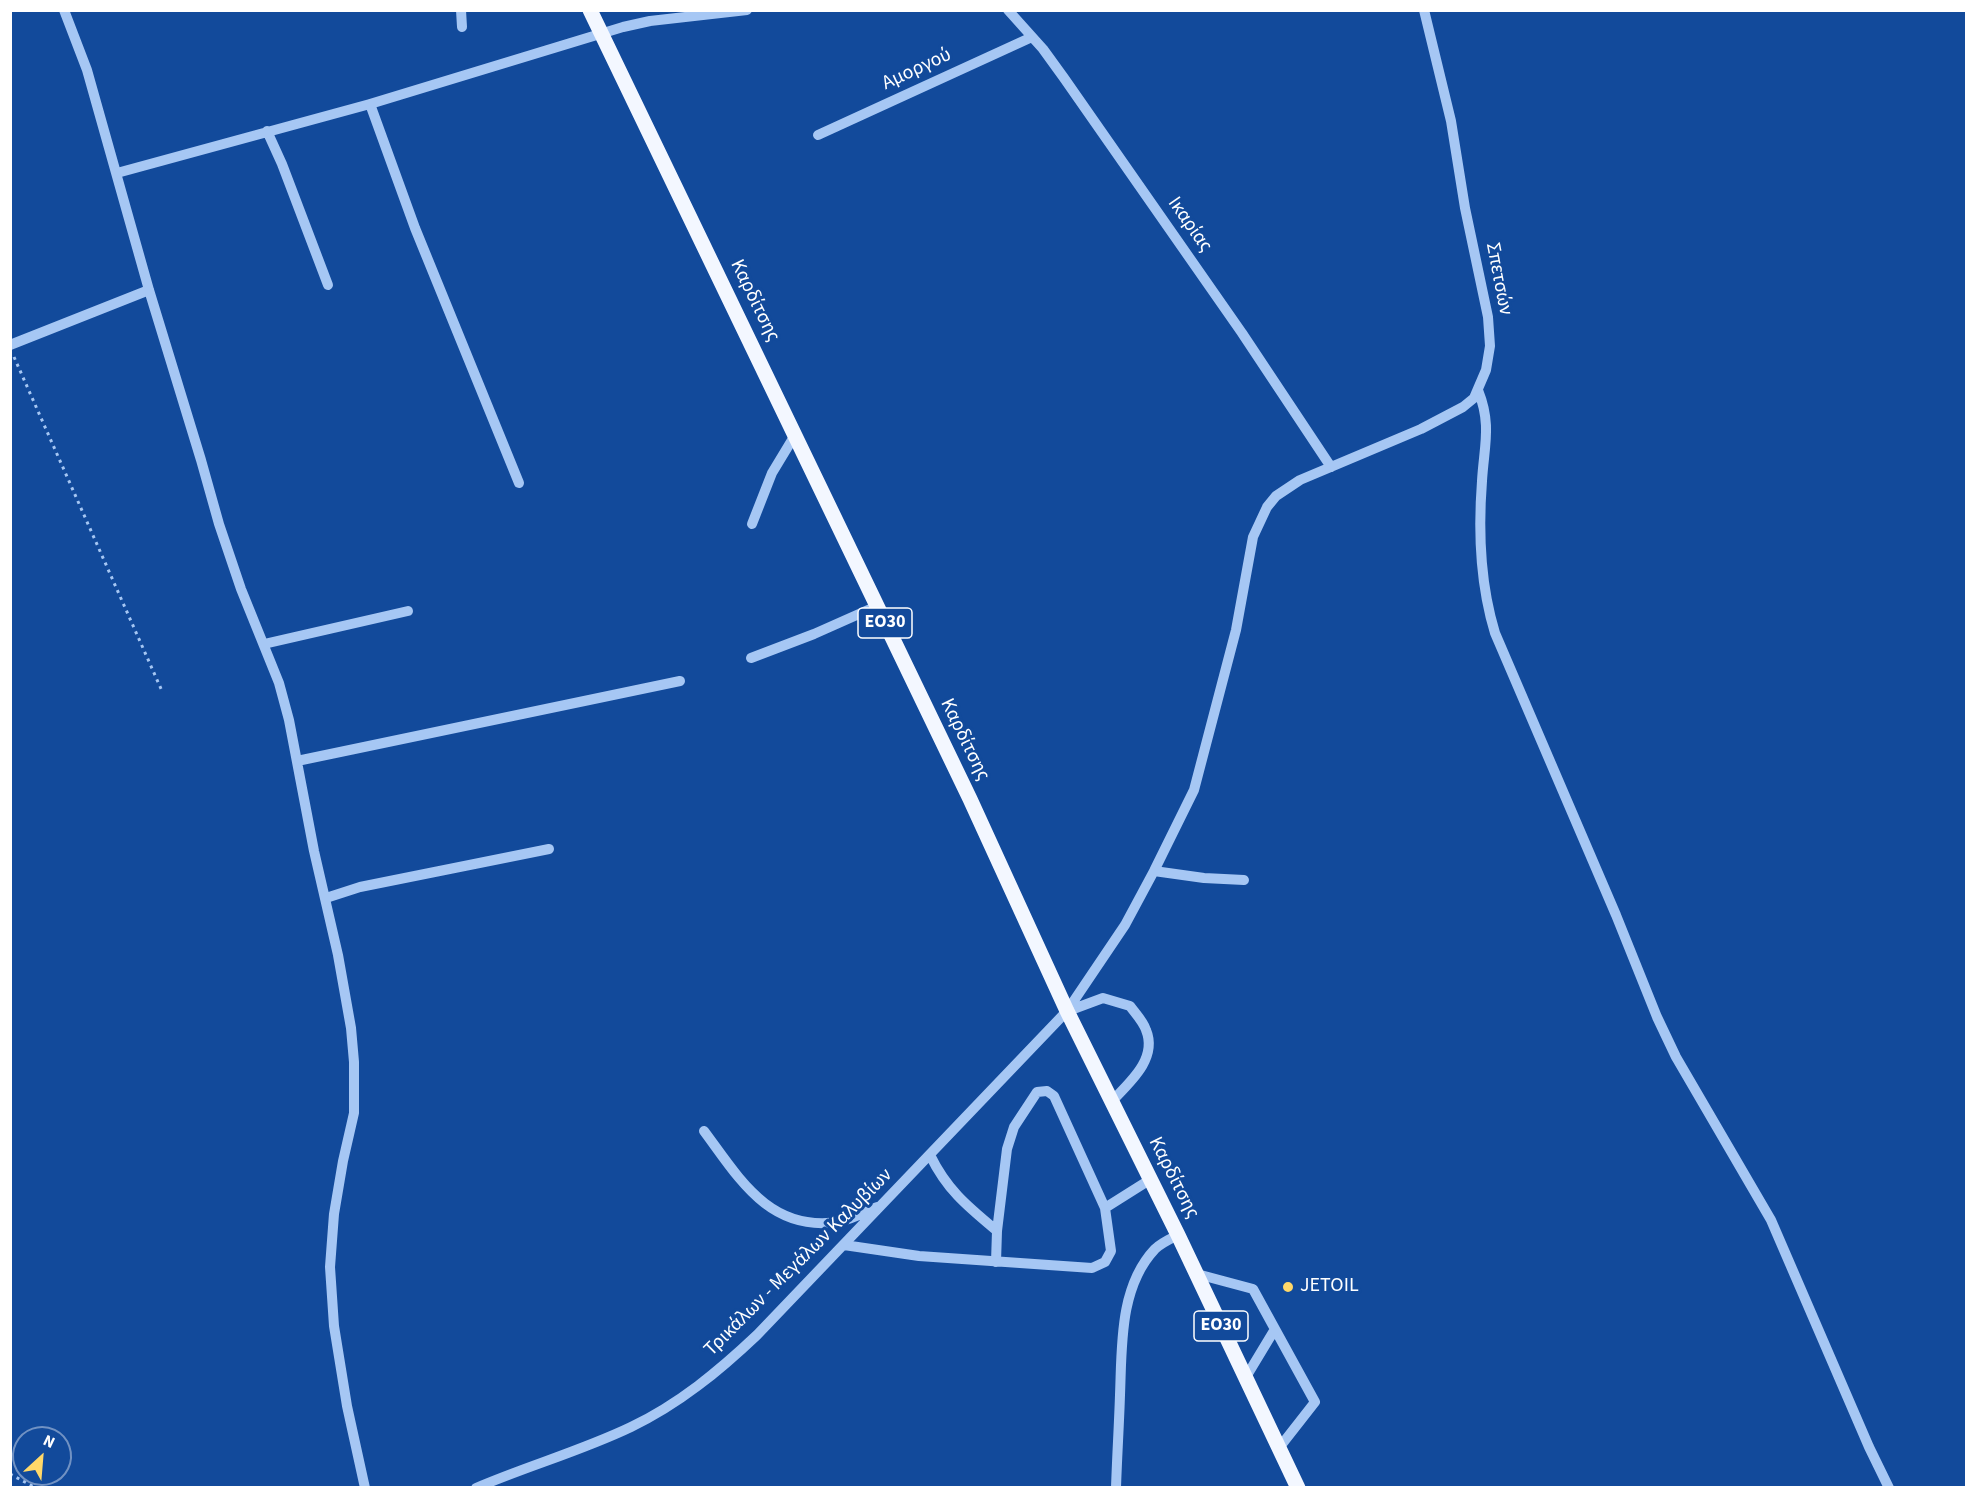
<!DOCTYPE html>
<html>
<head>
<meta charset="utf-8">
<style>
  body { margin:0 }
  #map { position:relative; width:1977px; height:1498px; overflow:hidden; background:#124a9b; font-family:"Source Sans 3",sans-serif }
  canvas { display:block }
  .frame { position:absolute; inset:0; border:12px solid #fff; pointer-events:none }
  .north { position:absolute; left:12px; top:1426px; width:60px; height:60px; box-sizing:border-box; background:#124a9b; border:2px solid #7192c3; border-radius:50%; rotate:26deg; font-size:16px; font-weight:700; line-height:24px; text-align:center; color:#fff }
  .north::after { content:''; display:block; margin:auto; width:21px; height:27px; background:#ffd869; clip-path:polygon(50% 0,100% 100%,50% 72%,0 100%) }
</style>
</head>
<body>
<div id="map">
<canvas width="1977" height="1498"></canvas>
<div class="frame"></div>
<div class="north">N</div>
</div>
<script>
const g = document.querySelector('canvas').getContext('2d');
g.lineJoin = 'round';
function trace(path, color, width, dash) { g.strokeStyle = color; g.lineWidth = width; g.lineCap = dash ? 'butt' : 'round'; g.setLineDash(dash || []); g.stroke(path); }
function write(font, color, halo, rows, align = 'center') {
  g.font = font + ' "Source Sans 3",sans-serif'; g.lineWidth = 6; g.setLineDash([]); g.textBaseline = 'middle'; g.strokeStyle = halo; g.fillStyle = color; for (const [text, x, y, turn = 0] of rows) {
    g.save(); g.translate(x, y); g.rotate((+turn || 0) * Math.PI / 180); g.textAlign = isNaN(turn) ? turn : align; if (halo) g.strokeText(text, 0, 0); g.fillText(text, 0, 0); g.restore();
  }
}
const path = new Path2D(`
  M14,357L162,691
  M10,1474L36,1488`);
const minor = new Path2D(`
  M64,10L87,70L149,290L201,460L219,524L241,589L279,683L289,720L314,851L338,955L351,1028L354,1062V1113L343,1161L334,1214L330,1267L334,1326L347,1406L365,1488
  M461,10L462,27
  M1008,10L1043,49L1064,78L1242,333L1331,467
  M370,104L415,228L519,483
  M267,131L282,164L328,285
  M818,135L1032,37
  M117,173L370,104L623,27L650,21L747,10
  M10,345L149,290
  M1478,390C1492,425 1484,446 1482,481C1478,533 1480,584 1495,633L1616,915L1657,1017L1676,1057L1771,1220L1869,1447L1889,1488
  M752,524L772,473L795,435
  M264,644L408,611
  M751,658L814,634L877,606
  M297,761L680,681
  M1154,871L1204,878L1244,880
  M326,898L360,887L549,849
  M1068,1011L1103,998L1130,1006C1135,1013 1143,1021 1146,1030C1158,1059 1129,1083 1111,1102
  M704,1131C739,1178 769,1232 838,1222C851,1220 865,1212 877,1207
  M930,1155C947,1190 967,1206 997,1231
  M1105,1208L1151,1179
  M844,1245L919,1256L1092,1268L1105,1262L1111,1251L1105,1208L1054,1096L1047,1091L1037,1092L1014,1127L1007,1149L997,1231L996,1262
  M1197,1274L1253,1289L1315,1402L1279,1448
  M1246,1377L1275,1329
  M476,1488C527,1466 581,1451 631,1427C679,1404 719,1371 757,1335L1067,1011L1125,925L1154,871L1194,790L1236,630L1253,537L1267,507L1276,496L1300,480L1421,429L1463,407L1474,398L1486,370L1490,346L1488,317L1465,208L1451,121L1424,10
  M1116,1488C1117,1457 1119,1426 1120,1395C1122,1347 1119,1287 1155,1249C1161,1243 1170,1239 1178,1235`);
const major = new Path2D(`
  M590,10L970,799L1067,1011L1178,1235L1298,1488`);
const markers = [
  [1288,1287,6,"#ffd869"]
];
const shields = [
  [885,623,54],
  [1221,1326,54]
];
const shieldNames = [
  ["ΕΟ30",885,623],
  ["ΕΟ30",1221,1326]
];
const streetNames = [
  ["Αμοργού",917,70,-25],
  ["Ικαρίας",1189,225,55],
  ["Σπετσών",1498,279,79],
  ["Καρδίτσης",754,301,64],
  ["Καρδίτσης",964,740,64],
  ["Καρδίτσης",1173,1178,63],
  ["Τρικάλων - Μεγάλων Καλυβίων",799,1263,-45]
];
const poiNames = [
  ["JETOIL",1300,1287]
];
trace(path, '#a6c7f4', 3, [3, 4.5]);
trace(minor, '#a6c7f4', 10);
trace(major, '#f3f7ff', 15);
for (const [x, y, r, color] of markers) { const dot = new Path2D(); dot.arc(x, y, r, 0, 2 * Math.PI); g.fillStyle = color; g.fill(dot); trace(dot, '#124a9b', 2); }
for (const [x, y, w] of shields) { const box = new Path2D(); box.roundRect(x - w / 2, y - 15, w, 30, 4.5); g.fillStyle = '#124a9b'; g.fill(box); trace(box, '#fff', 1.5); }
write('bold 18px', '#fff', null, shieldNames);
write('20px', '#fff', '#124a9b', streetNames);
write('20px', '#fff', '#124a9b', poiNames, 'left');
</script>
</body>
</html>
